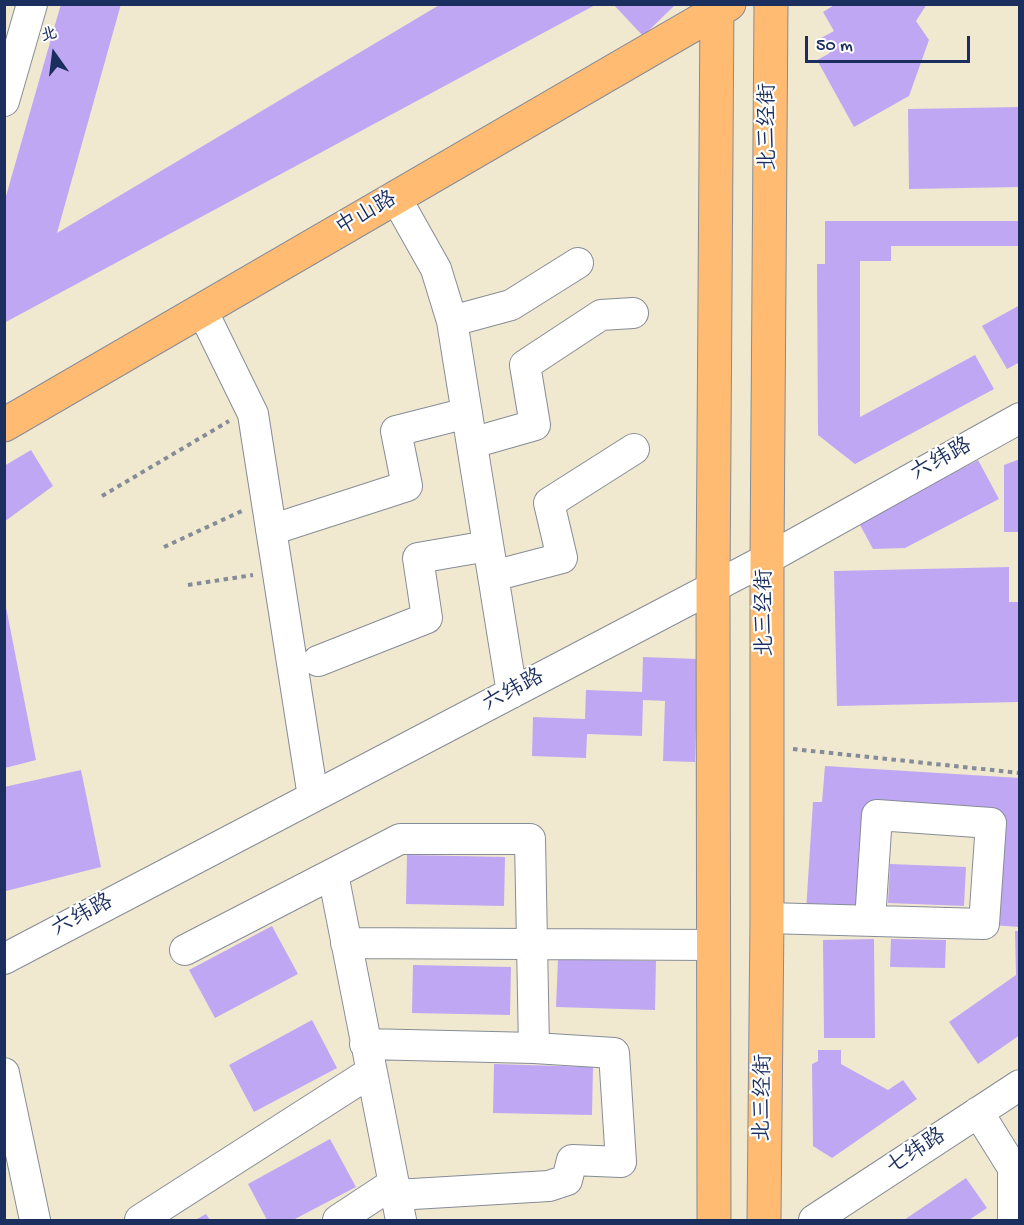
<!DOCTYPE html>
<html>
<head>
<meta charset="utf-8">
<style>
  body { margin:0 }
  #map { position:relative; width:1024px; height:1225px; overflow:hidden; background:#f0e9d0; font-family:"Gochi Hand","LXGW WenKai TC",sans-serif }
  canvas { display:block }
  .frame { position:absolute; inset:0; border:6px solid #1b2f5e; pointer-events:none }
  .north { position:absolute; left:24px; top:24px; width:60px; height:60px; -webkit-text-stroke:4px #fff; paint-order:stroke; rotate:346deg; font-size:16px; font-weight:700; line-height:24px; text-align:center; color:#1b2f5e }
  .north::after { content:''; display:block; margin:auto; width:21px; height:27px; background:#1b2f5e; clip-path:polygon(50% 0,100% 100%,50% 72%,0 100%) }
  .scale { position:absolute; left:805px; top:36px; width:165px; height:27px; box-sizing:border-box; border:3px solid #1b2f5e; border-top:0; padding-left:8px; font-size:18px; line-height:21px; white-space:nowrap; color:#1b2f5e; -webkit-text-stroke:4px #fff; paint-order:stroke }
</style>
</head>
<body>
<div id="map">
<canvas width="1024" height="1225"></canvas>
<div class="frame"></div>
<div class="north">北</div>
<div class="scale">50 m</div>
</div>
<script>
const g = document.querySelector('canvas').getContext('2d');
g.lineJoin = 'round';
function paint(path, color) { g.fillStyle = color; g.fill(path, 'evenodd'); }
function trace(path, color, width, dash) { g.strokeStyle = color; g.lineWidth = width; g.lineCap = dash ? 'butt' : 'round'; g.setLineDash(dash || []); g.stroke(path); }
function write(font, color, halo, rows, align = 'center') {
  g.font = font + ' "Gochi Hand","LXGW WenKai TC",sans-serif'; g.lineWidth = 4.5; g.setLineDash([]); g.textBaseline = 'middle'; g.strokeStyle = halo; g.fillStyle = color; for (const [text, x, y, turn = 0] of rows) {
    g.save(); g.translate(x, y); g.rotate((+turn || 0) * Math.PI / 180); g.textAlign = isNaN(turn) ? turn : align; if (halo) g.strokeText(text, 0, 0); g.fillText(text, 0, 0); g.restore();
  }
}
const building = new Path2D(`
  M61,4H121L57,233L441,4H597L4,323V203Z
  M613,4H676L643,36Z
  M836,4H927L916,21L929,40L909,96L854,127L817,60L830,53L821,38L834,31L823,12Z
  M1020,107V187L909,189L908,109Z
  M825,221H1020V246H891V261H860V417L975,355L994,389L855,464L818,435L817,264H825Z
  M1020,305V362L1007,369L982,326Z
  M31,450L53,486L4,522V466Z
  M1020,459V532H1004V465Z
  M978,460L999,499L905,548L873,549L859,523Z
  M1009,567V602H1020L1019,702L837,706L834,571Z
  M6,607L36,760L5,768V608Z
  M643,657L698,659L695,762L663,761L665,701L643,700L642,736L587,734L586,758L532,756L533,717L585,719L586,690L642,692Z
  M825,766L1020,778V927L991,925L999,818L863,809L856,914L806,911L813,802H822Z
  M81,770L101,867L6,891L4,875V787Z
  M407,855L505,857L504,906L406,904Z
  M890,864L966,867L964,906L888,903Z
  M272,926L298,974L215,1018L189,970Z
  M1015,931H1020V1035L978,1064L949,1022L1016,975Z
  M874,939L875,1038H824L823,940Z
  M891,939L946,940L945,968L890,967Z
  M558,959L656,961L655,1010L556,1007Z
  M413,965L511,967L510,1015L412,1013Z
  M312,1020L337,1068L254,1112L229,1065Z
  M818,1050H841V1064L888,1090L903,1080L917,1099L832,1158L813,1146L812,1064L818,1061Z
  M494,1064L593,1067L592,1115L493,1113Z
  M330,1139L356,1187L293,1220H267L248,1184Z
  M966,1178L987,1208L969,1220H904Z
  M206,1214L210,1220H195Z`);
const path = new Path2D(`
  M102,496L229,421
  M164,547L244,510
  M188,585L253,575
  M793,749L1020,773`);
const minor = new Path2D(`
  M4,101L32,4
  M396,198L436,269L452,321L512,693
  M202,310L253,414L313,797
  M452,321L511,305L578,263
  M472,443L535,425L525,365L601,315L633,313
  M271,530L407,486L396,431L467,413
  M493,576L562,558L549,503L634,449
  M318,661L427,618L418,558L488,546
  M333,874L401,1220
  M767,918L984,924L991,823L877,815L870,921
  M346,943L714,945
  M185,950L400,839H530L534,1048
  M4,959L767,559L1020,418
  M365,1044L534,1048L614,1053L621,1162L572,1160L567,1180L549,1186L396,1195
  M4,1073L35,1220
  M978,1112L1013,1168V1220
  M140,1220L371,1072
  M338,1220L394,1183
  M814,1220L1020,1085`);
const major = new Path2D(`
  M4,425L729,4
  M714,1220L713,587L717,4
  M764,1220L767,918V559L771,4`);
const streetNames = [
  ["北三经街",770,127,-90],
  ["中山路",367,215,-30],
  ["六纬路",942,461,-29],
  ["北三经街",767,613,-90],
  ["六纬路",514,692,-28],
  ["六纬路",83,917,-28],
  ["北三经街",765,1098,-89],
  ["七纬路",917,1153,-33]
];
paint(building, '#c0a7f3');
trace(minor, '#868c97', 32);
trace(major, '#868c97', 35);
trace(path, '#868c97', 4, [4.5, 4.5]);
trace(minor, '#fff', 30);
trace(major, '#ffbb71', 33);
write('22px', '#1b2f5e', '#fff', streetNames);
</script>
</body>
</html>
